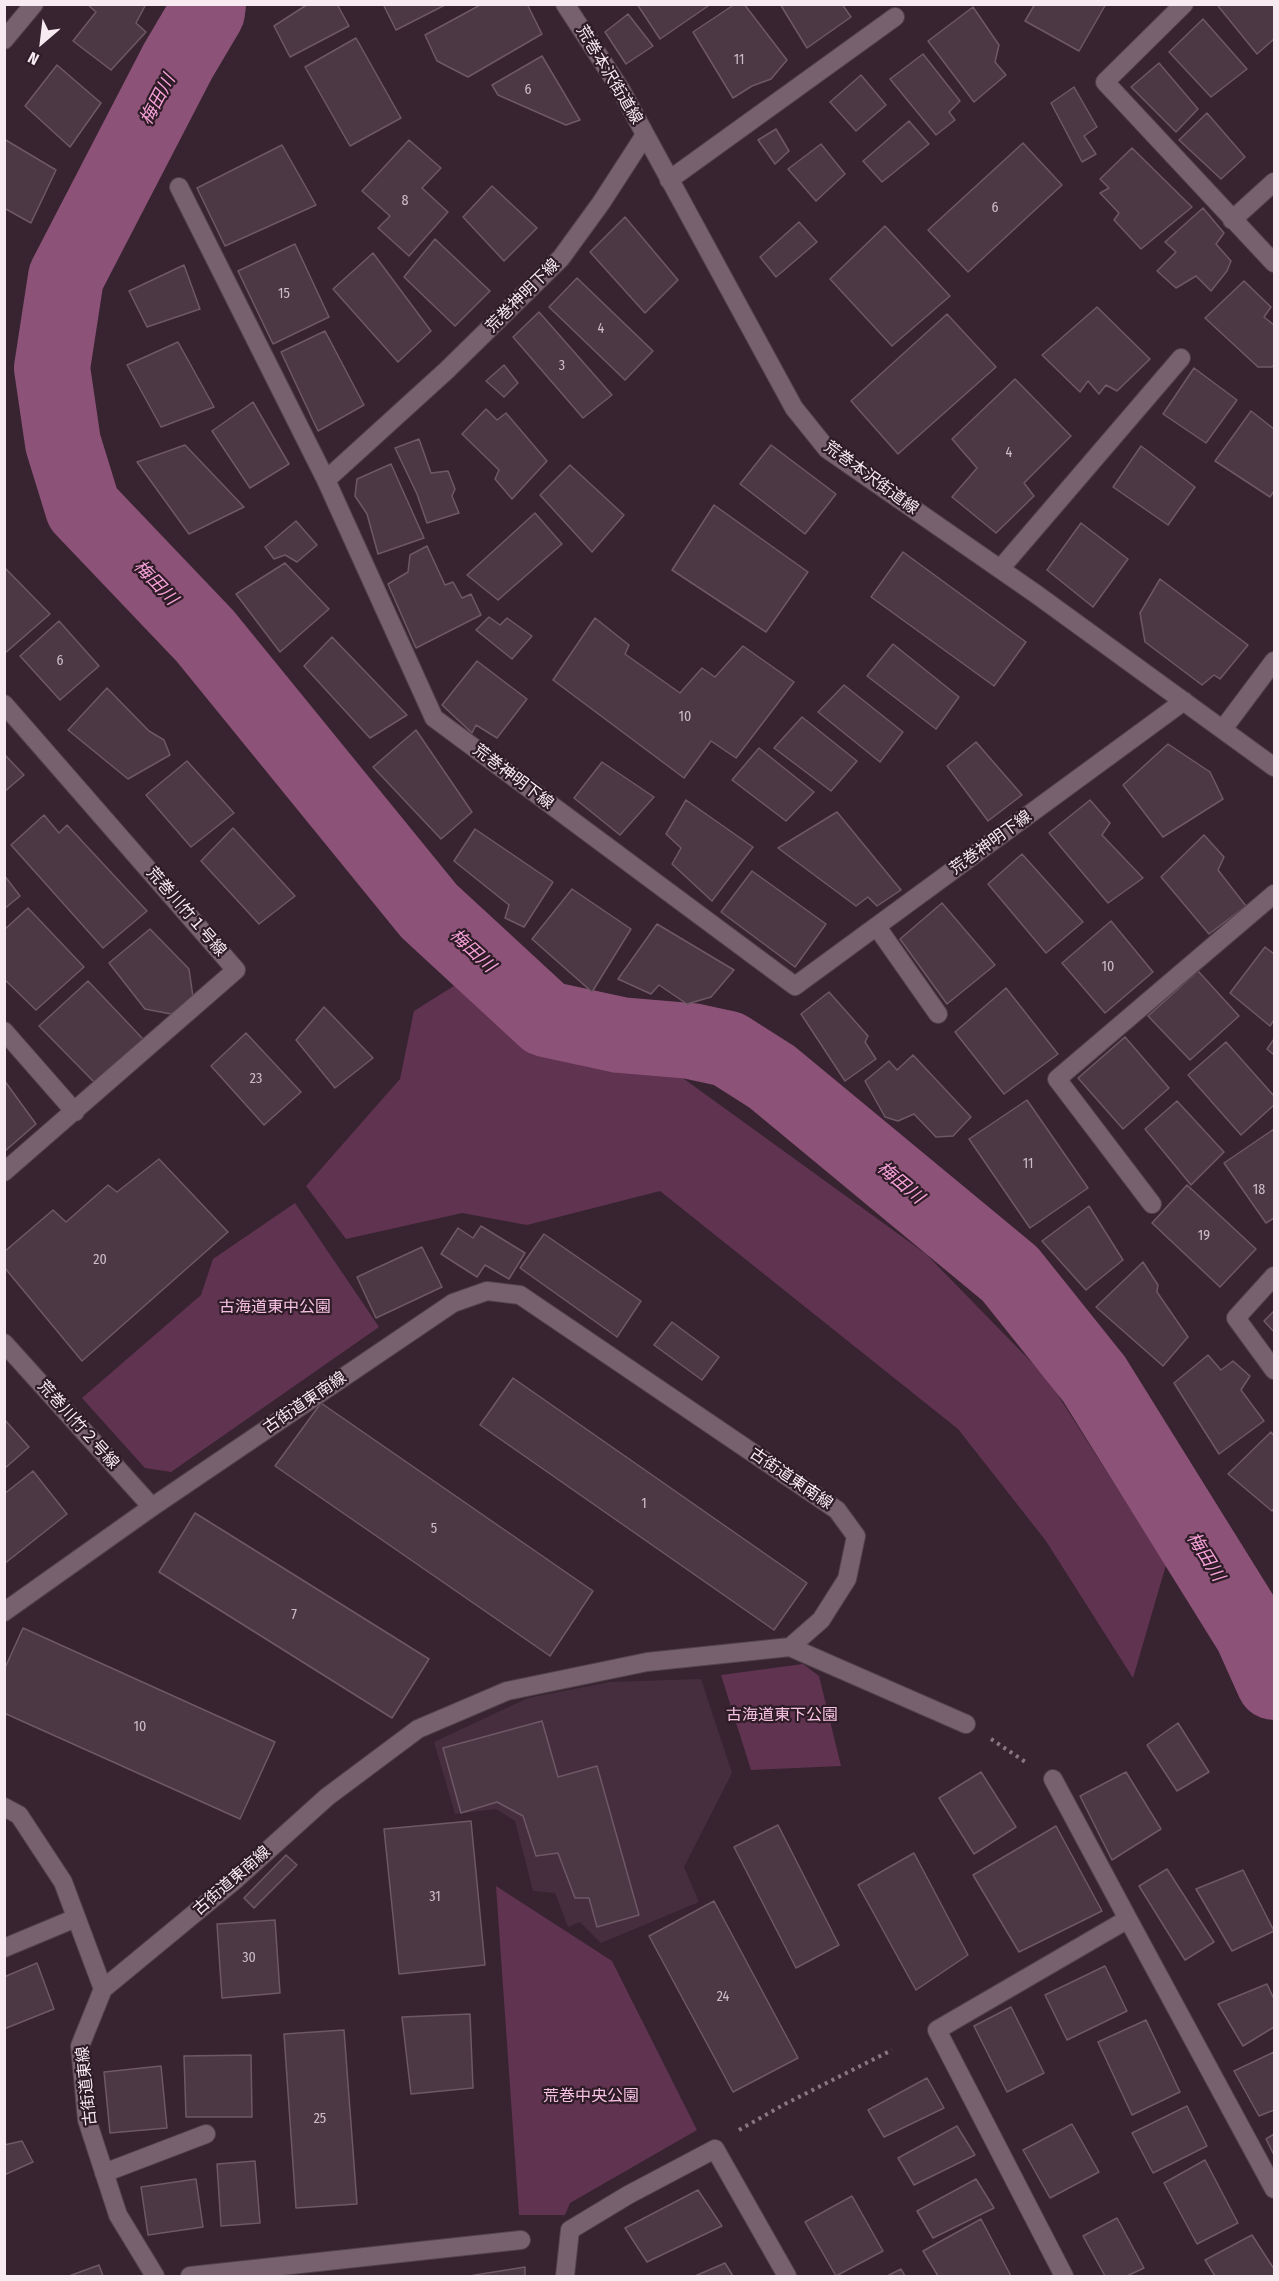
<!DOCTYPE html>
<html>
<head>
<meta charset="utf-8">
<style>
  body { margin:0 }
  #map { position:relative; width:1279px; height:2281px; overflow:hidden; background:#372430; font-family:"Fira Sans Condensed",sans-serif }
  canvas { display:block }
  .frame { position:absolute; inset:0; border:6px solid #f7eaf1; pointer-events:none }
  .north { position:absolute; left:12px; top:12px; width:60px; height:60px; -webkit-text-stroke:4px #2d1b26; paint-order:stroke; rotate:208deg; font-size:16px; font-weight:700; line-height:24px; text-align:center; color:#f7eaf1 }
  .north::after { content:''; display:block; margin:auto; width:21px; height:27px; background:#f7eaf1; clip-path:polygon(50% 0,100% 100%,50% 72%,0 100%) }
</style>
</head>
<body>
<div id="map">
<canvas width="1279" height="2281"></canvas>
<div class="frame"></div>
<div class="north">N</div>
</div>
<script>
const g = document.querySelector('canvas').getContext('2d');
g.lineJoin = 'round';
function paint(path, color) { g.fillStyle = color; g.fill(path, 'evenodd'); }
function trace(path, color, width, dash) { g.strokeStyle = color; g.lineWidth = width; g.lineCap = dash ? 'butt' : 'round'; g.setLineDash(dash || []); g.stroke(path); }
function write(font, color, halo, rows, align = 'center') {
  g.font = font + ' "Fira Sans Condensed","Noto Sans JP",sans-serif'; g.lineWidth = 4.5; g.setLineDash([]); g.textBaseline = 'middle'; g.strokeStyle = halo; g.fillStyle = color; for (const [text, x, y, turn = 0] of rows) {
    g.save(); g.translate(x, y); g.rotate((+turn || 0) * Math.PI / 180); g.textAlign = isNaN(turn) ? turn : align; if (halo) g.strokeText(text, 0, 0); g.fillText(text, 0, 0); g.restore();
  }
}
const built = new Path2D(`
  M701,1679L732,1773L684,1867L699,1902L601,1943L580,1922L568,1927L555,1893L533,1891L515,1821L496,1809L455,1814L434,1742L528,1698L610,1682Z`);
const green = new Path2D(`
  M457,984L532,1055L680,1076L926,1254L1047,1378L1166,1565L1133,1678L1046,1541L958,1429L660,1191L527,1225L462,1213L346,1239L306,1186L400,1079L414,1011Z
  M295,1203L379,1327L171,1472L145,1468L82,1398L201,1295L213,1259Z
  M803,1664L819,1676L841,1766L751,1770L721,1675Z
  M496,1886L612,1961L697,2130L570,2203L565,2215H519Z`);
const river = new Path2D(`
  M208,4L207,12L178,61L66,277L52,368L63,443L83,508L205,636L429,911L546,1019L620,1035L691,1041L728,1049L772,1077L1010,1274L1094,1379L1252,1633L1274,1682`);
const building = new Path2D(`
  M87,4H146L136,23L146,32L111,70L73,41L96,12Z
  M308,4H337L349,26L290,57L274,26Z
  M383,4H447L396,30Z
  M482,4H527L542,34L468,77L437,61L425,35Z
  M637,4H711L660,39Z
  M735,4H744L787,60L771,79L752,86L733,98L693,32Z
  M780,4H842L851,17L807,48Z
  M1035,4H1106L1079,51L1025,21Z
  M1220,4H1272L1274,7V39L1257,54L1218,6Z
  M973,7L999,45L995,62L1006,75L974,102L928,41Z
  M628,14L653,46L626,64L605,32Z
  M1203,19L1247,69L1211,97L1169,52Z
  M356,38L401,118L350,146L305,67Z
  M923,54L960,101L949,112L955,120L936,135L890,79Z
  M542,56L580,120L566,125L498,95L492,85Z
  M1159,63L1198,109L1176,132L1131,87Z
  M57,65L101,103L70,147L25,106Z
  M861,75L886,105L856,131L830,102Z
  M1074,87L1097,127L1084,136L1096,154L1082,162L1051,103Z
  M1207,113L1245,157L1221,179L1179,140Z
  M909,121L929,144L882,182L863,161Z
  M776,129L789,151L775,164L758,140Z
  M4,139L56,170L31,223L4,208Z
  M409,140L441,168L422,188L448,212L409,256L378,228L390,216L362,191Z
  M1023,143L1062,185L968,272L928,230Z
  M821,144L845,174L816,201L788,169Z
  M282,145L316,205L225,246L197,188Z
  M1132,148L1192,207L1141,249L1114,220L1119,213L1100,193L1109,188L1100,179Z
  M492,186L537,228L504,261L463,217Z
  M1203,208L1224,233L1216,244L1231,261L1227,271L1211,291L1196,276L1176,288L1157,271L1176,252L1165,242Z
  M625,217L678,280L645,313L590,252Z
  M799,222L817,242L776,277L760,257Z
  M885,226L950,296L892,346L830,279Z
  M435,239L490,291L455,326L404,277Z
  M295,244L329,317L273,344L238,271Z
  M373,253L431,331L398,362L333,289Z
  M184,265L200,309L147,327L129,291Z
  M577,278L653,351L625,380L549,307Z
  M1244,281L1271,307L1264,317L1274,325V365L1272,367H1258L1205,318Z
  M1097,307L1150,359L1117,391L1106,385L1099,394L1088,381L1080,392L1042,355Z
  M539,312L612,395L583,418L513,337Z
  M947,314L996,367L898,454L851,401Z
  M325,331L364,405L318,431L281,352Z
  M178,342L214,407L161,427L127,365Z
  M504,365L518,383L504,397L486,381Z
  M1194,368L1237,400L1206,443L1163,414Z
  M1015,379L1071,436L1024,483L1034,496L996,533L952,497L977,468L952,439Z
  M253,402L289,464L250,488L212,431Z
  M486,409L497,420L506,413L547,461L512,499L495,479L499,470L462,434Z
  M1251,411L1274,429V491L1270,497L1215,461Z
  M419,439L431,473L448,471L455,489L452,496L459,513L427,523L417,494L395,448Z
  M185,445L244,507L189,534L137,462Z
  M771,445L836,494L805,534L740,484Z
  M1141,446L1195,487L1168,525L1113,487Z
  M391,464L424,538L378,554L367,514L355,496L357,479Z
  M570,465L624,515L592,552L540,495Z
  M714,505L808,572L766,632L672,570Z
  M535,513L562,544L498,600L467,575Z
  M296,521L317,545L297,562L285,555L274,559L265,547Z
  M1081,523L1128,559L1093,607L1047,570Z
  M427,546L445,585L453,582L462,598L471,594L481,615L416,648L388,584L408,572L410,555Z
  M903,552L1026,642L994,686L871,597Z
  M285,563L329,609L280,652L236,594Z
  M4,567L50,614L4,654Z
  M1160,579L1248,645L1220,679L1214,675L1202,685L1145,642L1140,613Z
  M489,617L500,625L507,618L532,636L512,659L476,630Z
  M595,618L629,645L625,654L680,693L702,668L715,677L743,646L794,682L736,758L711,741L684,778L553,680Z
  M59,621L99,666L60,700L20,656Z
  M332,637L407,715L370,738L304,666Z
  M893,644L959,697L936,729L867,676Z
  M477,661L527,699L497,738L476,725L472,733L442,705Z
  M844,685L903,732L880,762L818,712Z
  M107,688L149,731L164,740L170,755L128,779L68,730Z
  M802,717L857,761L831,791L774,748Z
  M416,730L472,812L441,839L373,767Z
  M976,742L1022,795L988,821L947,766Z
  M1168,744L1210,772L1223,799L1163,837L1123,785Z
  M759,748L814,792L786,821L732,780Z
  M4,754L24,775L4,792Z
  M187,761L234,813L191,847L146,795Z
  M602,762L654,797L620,835L574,798Z
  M686,800L753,847L712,901L672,864L681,848L666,834Z
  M1090,800L1110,823L1102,835L1143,878L1108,903L1049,833Z
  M837,812L901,890L877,906L868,897L856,906L778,848Z
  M44,815L59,833L67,825L147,911L103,948L11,845Z
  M233,828L295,896L259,924L201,861Z
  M475,829L553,882L524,927L505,918L509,905L454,861Z
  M1204,835L1224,857L1218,870L1246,906L1209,934L1161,877Z
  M1022,854L1083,922L1046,953L988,884Z
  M752,871L826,924L795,967L721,912Z
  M4,875L20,896L4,909Z
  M572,889L631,929L592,992L532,939Z
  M942,903L995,965L947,1004L900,939Z
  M28,908L84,967L36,1010L4,979V930Z
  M1111,921L1153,972L1105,1013L1062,963Z
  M657,924L734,970L711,997L687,1004L659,985L651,994L618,979Z
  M150,929L189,969L193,997L171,1014L145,1009L109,963Z
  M1265,947L1274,954V1020L1270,1026L1230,993Z
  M1198,971L1239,1016L1190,1060L1148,1016Z
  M88,981L144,1040L96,1084L39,1026Z
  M1006,988L1058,1054L1004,1094L955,1032Z
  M829,992L868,1036L865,1042L876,1059L845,1081L801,1014Z
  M324,1007L373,1058L335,1088L296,1040Z
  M246,1033L301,1092L264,1125L211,1066Z
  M1125,1037L1169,1088L1123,1129L1078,1078Z
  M1274,1039V1055L1267,1049Z
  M1226,1042L1274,1096V1105L1241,1135L1188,1075Z
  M913,1055L971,1117L953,1136L936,1137L914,1114L898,1121L885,1117L865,1081L889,1061L897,1070Z
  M4,1080L36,1124L5,1151L4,1150Z
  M1027,1100L1088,1188L1030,1228L969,1139Z
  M1177,1101L1224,1152L1191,1185L1145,1129Z
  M1274,1129V1218L1266,1223L1224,1163Z
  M159,1159L228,1232L82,1361L4,1267V1252L53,1210L66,1222L108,1185L117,1192Z
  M1187,1185L1256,1249L1220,1287L1152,1223Z
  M1089,1206L1123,1260L1086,1290L1042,1241Z
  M481,1226L525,1253L509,1279L485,1265L477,1277L441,1254L458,1228L473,1238Z
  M544,1234L641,1301L617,1337L520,1268Z
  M422,1247L442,1287L376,1318L357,1277Z
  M1143,1262L1158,1285L1157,1292L1188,1337L1163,1366L1096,1307Z
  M1274,1311V1332L1264,1321Z
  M672,1322L719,1357L702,1380L654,1345Z
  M1208,1355L1221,1370L1233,1361L1250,1376L1241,1390L1264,1421L1219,1454L1174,1383Z
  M513,1378L807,1583L774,1630L480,1425Z
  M321,1403L593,1591L550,1656L275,1466Z
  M4,1419L29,1447L4,1469Z
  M1271,1432L1274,1436V1508L1272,1511L1228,1474Z
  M33,1471L67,1514L4,1564V1494Z
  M195,1513L429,1659L392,1718L159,1572Z
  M23,1628L275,1742L240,1819L4,1713V1670Z
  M542,1721L558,1777L597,1766L639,1915L597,1927L589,1898H575L558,1853L536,1856L523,1816L497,1802L461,1813L443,1748Z
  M1178,1723L1209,1772L1177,1791L1147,1745Z
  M981,1772L1016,1827L974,1854L939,1798Z
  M1126,1772L1161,1829L1112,1860L1080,1796Z
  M471,1821L485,1965L399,1974L384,1829Z
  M778,1825L839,1945L796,1968L734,1847Z
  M1056,1826L1102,1911L1019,1952L973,1875Z
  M914,1853L968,1955L916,1990L858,1885Z
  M286,1855L297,1865L254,1908L244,1898Z
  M1167,1869L1214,1942L1185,1960L1139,1886Z
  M1243,1870L1274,1931L1232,1951L1196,1889Z
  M714,1901L798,2058L733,2092L649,1936Z
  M275,1920L280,1993L222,1998L217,1924Z
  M37,1963L54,2009L4,2029V1977Z
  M1105,1966L1127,2011L1067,2040L1045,1995Z
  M1267,1984L1274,1999V2027L1243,2046L1218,2004Z
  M1011,2007L1044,2073L1007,2092L974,2026Z
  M470,2014L473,2088L411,2094L402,2017Z
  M1146,2020L1180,2092L1132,2115L1098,2042Z
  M344,2030L357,2204L296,2208L284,2034Z
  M1274,2052V2110L1259,2116L1234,2071Z
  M251,2055L252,2117H186L184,2056Z
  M161,2066L167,2128L110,2133L104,2072Z
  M927,2078L944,2108L884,2137L868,2110Z
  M1187,2106L1207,2146L1153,2173L1132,2133Z
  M1072,2124L1099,2172L1050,2198L1023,2150Z
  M957,2126L975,2155L914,2185L898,2158Z
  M1274,2134V2155L1266,2139Z
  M22,2141L33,2162L4,2175V2145Z
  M1205,2160L1238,2223L1197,2244L1164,2183Z
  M255,2161L260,2223L221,2226L217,2164Z
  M196,2179L203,2227L148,2235L141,2187Z
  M976,2179L994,2208L933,2238L917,2211Z
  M698,2190L722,2226L647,2262L625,2228Z
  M852,2196L883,2251L836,2276L805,2222Z
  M1117,2218L1144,2268L1127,2276H1105L1083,2236Z
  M981,2219L1011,2276H938L923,2251Z
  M1252,2235L1274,2269V2276H1215L1205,2260Z
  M725,2263L733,2276H695Z
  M99,2265L103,2276H69Z
  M525,2267V2276H469Z
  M901,2269L905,2276H887Z`);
const path = new Path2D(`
  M991,1739L1027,1763
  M739,2130L785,2104L892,2050`);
const minor = new Path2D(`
  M565,4L621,90L794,408L827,449L1036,594L1274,767
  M1184,4L1105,82L1274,263
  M4,40L34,4
  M645,135L601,203L561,258L447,370L326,480L434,718L795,986L1184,701
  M669,180L895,17
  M179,187L326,480
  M1232,220L1274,182
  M1000,569L1181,358
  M4,704L236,970L4,1172
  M1223,729L1274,661
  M877,927L938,1014
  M4,1031L75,1112
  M1152,1204L1057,1079L1274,894
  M1274,1276L1236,1318L1274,1370
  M4,1343L152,1507
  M4,1612L152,1507L453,1303L487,1291L520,1295L837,1510L856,1536L847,1579L821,1620L790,1647L647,1662L507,1691L418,1729L327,1797L235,1880L103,1989
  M790,1647L966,1724
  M1053,1779L1128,1919
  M4,1807L19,1815L63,1882L103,1989L80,2046L87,2120L118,2215L155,2276
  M4,1948L76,1918
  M104,2173L206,2134
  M190,2276L521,2240
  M565,2276L570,2230L628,2195L715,2149L787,2276
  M1064,2276L937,2030L1128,1919L1274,2189`);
const numberNames = [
  ["11",739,60],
  ["6",528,90],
  ["8",405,201],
  ["6",995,208],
  ["15",284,294],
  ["4",601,329],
  ["3",562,366],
  ["4",1009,453],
  ["6",60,661],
  ["10",685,717],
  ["10",1108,967],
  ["23",256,1079],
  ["11",1028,1164],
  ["18",1259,1190],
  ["19",1204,1236],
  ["20",100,1260],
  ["1",644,1504],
  ["5",434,1529],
  ["7",294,1615],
  ["10",140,1727],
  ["31",435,1897],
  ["30",249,1958],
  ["24",723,1997],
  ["25",320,2119]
];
const streetNames = [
  ["荒巻本沢街道線",609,75,59],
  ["荒巻神明下線",523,296,-45],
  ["荒巻本沢街道線",871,478,36],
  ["荒巻神明下線",513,777,37],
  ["荒巻神明下線",991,843,-36],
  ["荒巻川竹１号線",186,912,49],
  ["古街道東南線",305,1403,-34],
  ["荒巻川竹２号線",78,1425,48],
  ["古街道東南線",791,1479,34],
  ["古街道東南線",232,1881,-41],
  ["古街道東線",87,2086,-96]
];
const parkNames = [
  ["古海道東中公園",275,1308],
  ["古海道東下公園",782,1716],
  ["荒巻中央公園",591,2097]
];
const waterNames = [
  ["梅田川",158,100,-62],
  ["梅田川",155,583,46],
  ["梅田川",472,951,43],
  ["梅田川",900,1183,40],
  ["梅田川",1205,1557,58]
];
paint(built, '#462e3e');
paint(green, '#603351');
trace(river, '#8c5278', 76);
paint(building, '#4c3844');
trace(building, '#6e5865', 1.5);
trace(minor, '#52424c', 20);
trace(path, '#877781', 4, [3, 4.5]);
trace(minor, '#77616e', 18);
write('14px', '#ccbec6', null, numberNames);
write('16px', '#f7eaf1', '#2d1b26', streetNames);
write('16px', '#f6c1e2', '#2d1b26', parkNames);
write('italic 18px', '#f6a1d8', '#2d1b26', waterNames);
</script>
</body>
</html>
